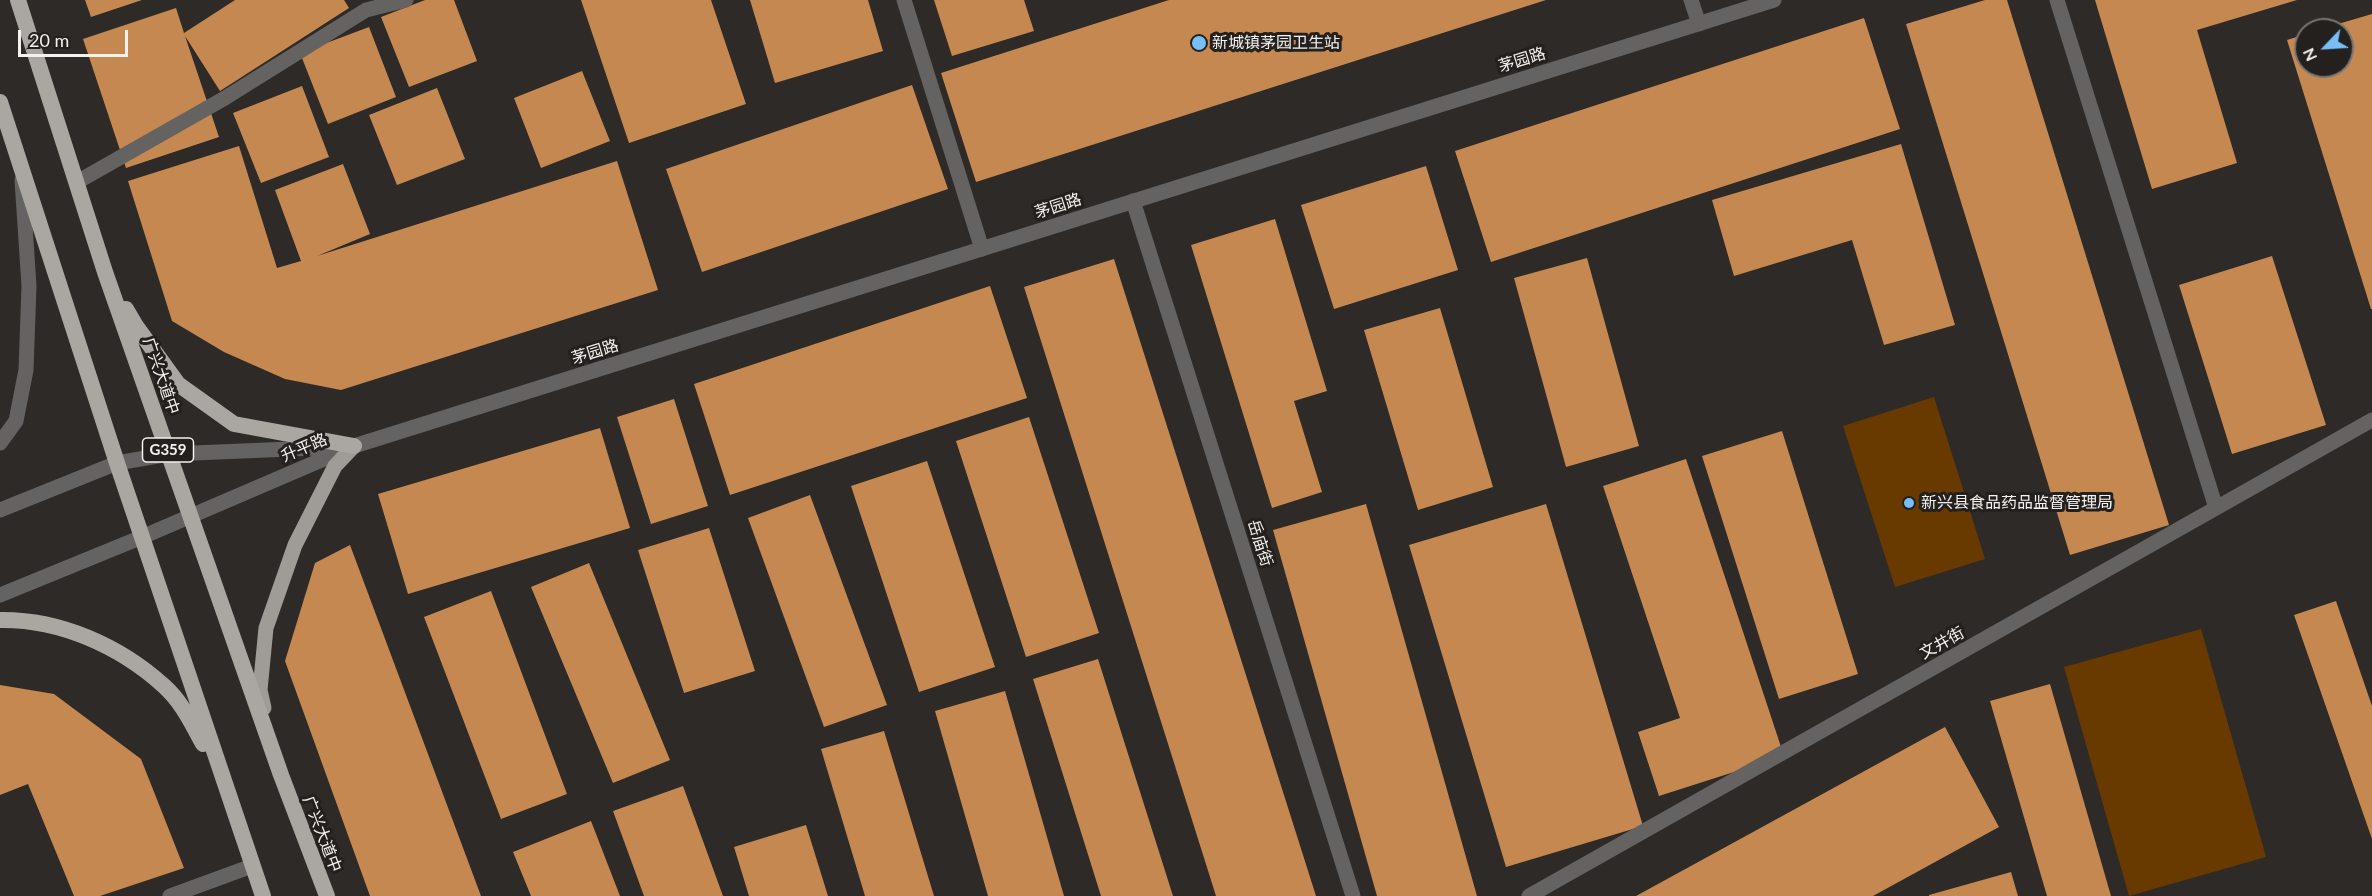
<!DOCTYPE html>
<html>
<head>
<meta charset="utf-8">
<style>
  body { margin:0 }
  #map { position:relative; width:2372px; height:896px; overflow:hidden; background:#2e2a27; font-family:Lato,sans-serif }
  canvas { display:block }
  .north { position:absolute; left:2294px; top:18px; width:60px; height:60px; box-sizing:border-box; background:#24201d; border:2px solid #777471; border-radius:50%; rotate:245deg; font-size:16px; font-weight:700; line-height:24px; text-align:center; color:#f4f2f0 }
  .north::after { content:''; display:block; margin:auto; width:21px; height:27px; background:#76c0f7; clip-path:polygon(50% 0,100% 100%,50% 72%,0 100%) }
  .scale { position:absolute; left:18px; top:30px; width:110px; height:27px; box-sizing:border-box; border:3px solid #f4f2f0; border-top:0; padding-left:8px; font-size:18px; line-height:21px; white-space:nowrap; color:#f4f2f0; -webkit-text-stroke:4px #24201d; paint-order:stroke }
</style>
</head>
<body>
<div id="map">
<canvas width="2372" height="896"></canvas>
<div class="north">N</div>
<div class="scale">20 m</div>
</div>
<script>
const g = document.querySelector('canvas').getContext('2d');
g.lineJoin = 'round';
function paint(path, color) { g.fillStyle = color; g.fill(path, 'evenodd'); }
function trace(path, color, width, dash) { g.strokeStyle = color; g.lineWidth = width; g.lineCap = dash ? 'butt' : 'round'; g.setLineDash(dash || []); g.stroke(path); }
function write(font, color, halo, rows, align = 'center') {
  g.font = font + ' Lato,"Noto Sans SC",sans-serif'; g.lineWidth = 6; g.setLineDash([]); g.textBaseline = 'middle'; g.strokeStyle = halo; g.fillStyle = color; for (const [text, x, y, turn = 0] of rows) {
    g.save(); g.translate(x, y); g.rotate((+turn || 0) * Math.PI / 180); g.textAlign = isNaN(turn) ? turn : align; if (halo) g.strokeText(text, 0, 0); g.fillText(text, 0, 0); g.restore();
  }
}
const green = new Path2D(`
  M1934,397L1985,559L1895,587L1843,426Z
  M2201,629L2266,857L2129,896L2064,667Z`);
const building = new Path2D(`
  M85,0H142L91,17Z
  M235,0H344L349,8L220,91L185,36L219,137L126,168L83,39L176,8L184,33Z
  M425,0H454L477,61L409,87L381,17Z
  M581,0H711L746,104L629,143Z
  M750,0H868L883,51L775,83Z
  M934,0H1024L1034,31L952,56Z
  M1169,0H1546L976,182L941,73Z
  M1985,0H2007L2169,525L2070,555L1906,24Z
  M2095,0H2297L2197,30L2237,163L2152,189Z
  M2372,14V309H2371L2287,40L2306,34V66H2342V30L2321,29Z
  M1864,18L1900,129L1491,262L1455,151Z
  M369,27L396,97L328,124L300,53Z
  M582,71L610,141L541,168L514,98Z
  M912,85L948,189L702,272L666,169Z
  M302,86L329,157L261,183L233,113Z
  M437,88L465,159L397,185L369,115Z
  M1901,144L1955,325L1884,345L1852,240L1734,276L1712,200Z
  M239,146L277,268L301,261L275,190L343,164L370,234L317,256L617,161L658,290L341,390L285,379L224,352L172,321L128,181Z
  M1426,166L1458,270L1334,309L1301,205Z
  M1275,219L1327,391L1294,401L1322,492L1272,508L1191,245Z
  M2272,256L2326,425L2232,454L2179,285Z
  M1587,258L1639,446L1566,467L1514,278Z
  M1114,259L1316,896H1216L1024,287Z
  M990,286L1027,398L730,495L694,384Z
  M1440,308L1493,487L1418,510L1364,330Z
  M674,399L708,506L651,524L617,417Z
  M1029,417L1099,633L1026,657L956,441Z
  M600,428L630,528L408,594L378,494Z
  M1782,431L1858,674L1779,699L1702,456Z
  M1686,459L1784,756L1659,796L1638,732L1680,718L1603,486Z
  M927,461L995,667L919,692L851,486Z
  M810,495L887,705L824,727L748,518Z
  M1366,504L1477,896H1377L1273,530Z
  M1546,504L1643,826L1506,867L1409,545Z
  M709,528L755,671L684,693L638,550Z
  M350,545L481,896H370L285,661L315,563Z
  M589,563L670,760L613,783L531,587Z
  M491,591L567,794L501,819L424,617Z
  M2336,601L2372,706V839L2294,615Z
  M1098,659L1173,896H1101L1033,679Z
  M2050,684L2111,896H2047L1990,701Z
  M0,685L54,694L141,759L184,868L100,896H74L28,784L0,795Z
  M1005,691L1064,896H988L935,711Z
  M1945,727L1999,827L1873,896H1636Z
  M884,731L934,896H865L821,749Z
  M683,786L723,896H644L613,811Z
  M591,821L620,896H531L513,852Z
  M806,825L828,896H749L734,847Z
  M2011,872L2018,896H1929V895Z`);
const service = new Path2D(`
  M904,0L982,249
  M1691,0L1699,24
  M77,182L225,98L366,10L406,0
  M170,896L252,866`);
const minor = new Path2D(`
  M2057,0L2216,508
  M1133,201L1353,896
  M1529,896L2372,420`);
const tertiary = new Path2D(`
  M0,443L16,421L26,370L29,286L22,180
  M0,510L117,463L169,454L339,447
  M0,595L142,537L354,446L1774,0`);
const primary = new Path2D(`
  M264,708L260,690L266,628L295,545L335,466L354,446`);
const trunk = new Path2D(`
  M18,0L105,272L281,775L327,896
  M0,102L117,463L263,896
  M126,309L136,326L178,384L234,424L354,446
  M0,620C60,619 120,646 164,686C182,702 192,724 203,744`);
const markers = [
  [1199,43,8,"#76c0f7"],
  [1909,503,6,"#76c0f7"]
];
const shields = [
  [168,450,51]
];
const shieldNames = [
  ["G359",168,450]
];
const poiNames = [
  ["新城镇茅园卫生站",1212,43],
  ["新兴县食品药品监督管理局",1921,503]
];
const streetNames = [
  ["茅园路",1522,60,-17],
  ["茅园路",1058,206,-18],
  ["茅园路",595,352,-17],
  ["广兴大道中",161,376,71],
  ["升平路",304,448,-23],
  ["岳庙街",1260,543,72],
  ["文井街",1942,643,-29],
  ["广兴大道中",322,834,69]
];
paint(green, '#693a00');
paint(building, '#c58850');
trace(service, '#656361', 15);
trace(minor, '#656361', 15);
trace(tertiary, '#656361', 15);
trace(primary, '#9f9b97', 15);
trace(trunk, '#aaa6a2', 16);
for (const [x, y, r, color] of markers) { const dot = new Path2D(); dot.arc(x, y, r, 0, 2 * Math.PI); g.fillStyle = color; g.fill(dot); trace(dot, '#24201d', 2); }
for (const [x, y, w] of shields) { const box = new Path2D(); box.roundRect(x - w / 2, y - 12, w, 24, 4.5); g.fillStyle = '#24201d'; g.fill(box); trace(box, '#f4f2f0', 1.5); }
write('bold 15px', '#f4f2f0', null, shieldNames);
write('16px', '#f4f2f0', '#24201d', poiNames, 'left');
write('16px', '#f4f2f0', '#24201d', streetNames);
</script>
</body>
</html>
